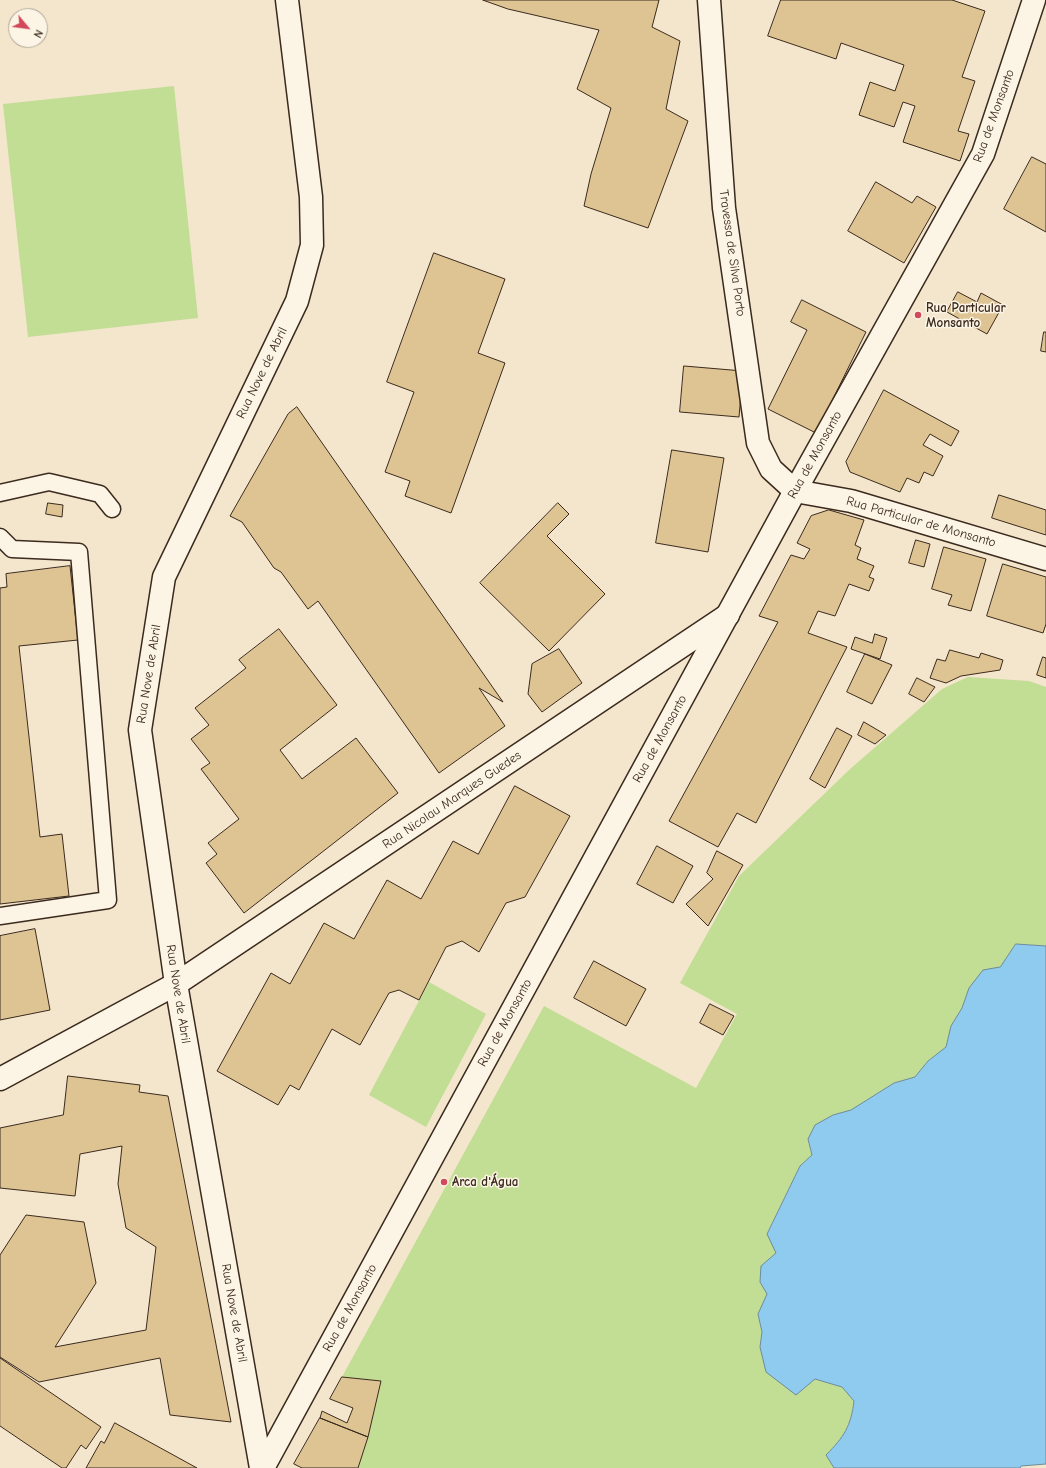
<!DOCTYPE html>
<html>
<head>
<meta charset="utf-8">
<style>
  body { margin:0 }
  #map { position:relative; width:1046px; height:1468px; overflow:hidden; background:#f3e6cc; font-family:"Comic Neue",sans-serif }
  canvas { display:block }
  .north { position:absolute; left:8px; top:8px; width:40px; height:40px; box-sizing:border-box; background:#fcf5e5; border:1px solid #afa495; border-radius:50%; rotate:119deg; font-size:11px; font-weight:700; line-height:16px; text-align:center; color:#3b2a1e }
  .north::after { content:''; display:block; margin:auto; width:14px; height:18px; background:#d1495b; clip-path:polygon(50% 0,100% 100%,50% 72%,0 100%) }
</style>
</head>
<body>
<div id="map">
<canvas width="1046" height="1468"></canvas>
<div class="north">N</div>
</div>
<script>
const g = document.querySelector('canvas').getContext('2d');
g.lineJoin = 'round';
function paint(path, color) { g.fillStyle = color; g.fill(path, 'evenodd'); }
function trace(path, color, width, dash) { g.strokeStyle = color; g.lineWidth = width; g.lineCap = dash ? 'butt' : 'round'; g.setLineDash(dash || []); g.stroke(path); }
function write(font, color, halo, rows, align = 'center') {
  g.font = font + ' "Comic Neue",sans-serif'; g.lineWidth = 3; g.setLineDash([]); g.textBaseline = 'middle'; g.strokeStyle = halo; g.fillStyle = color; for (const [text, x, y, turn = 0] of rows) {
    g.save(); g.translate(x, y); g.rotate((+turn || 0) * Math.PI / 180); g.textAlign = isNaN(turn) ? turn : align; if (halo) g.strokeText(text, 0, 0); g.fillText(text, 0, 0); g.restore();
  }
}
const green = new Path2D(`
  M174,86L198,318L28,337L3,104Z
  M968,677L1029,681L1046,687V946L1016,944L1000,967L969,988L962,1008L951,1026L946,1047L928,1061L915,1077L894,1083L851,1110L833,1115L808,1139L812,1155L800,1166L767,1233L777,1253L760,1282L768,1294L758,1314L762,1332L760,1347L815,1379L842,1387L854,1401C850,1427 845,1436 826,1455L834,1468H358L368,1437L381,1381L342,1377L544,1006L696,1088L737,1014L680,983L739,876L849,770L942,689Z
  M429,982L486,1014L426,1127L369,1095Z`);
const water = new Path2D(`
  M1016,944L1046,946V1464L1021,1466L1020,1468H834L826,1455C844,1437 851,1426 854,1401L842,1387L815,1379L796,1395L766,1372L760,1347L762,1332L758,1314L767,1294L760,1282L761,1266L776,1253L767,1234L800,1166L812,1155L808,1139L815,1125L833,1115L851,1110L894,1083L915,1077L928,1061L946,1047L951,1026L962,1008L969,988L983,970L1000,967Z`);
const building = new Path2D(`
  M483,0H659L652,27L680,41L666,109L688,121L648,228L584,206L591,174L611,108L577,89L599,30L508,9Z
  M781,0H952L985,11L962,77L975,81L958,131L969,134L960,161L903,142L915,106L903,102L894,127L859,115L870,82L895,91L904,65L841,43L836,59L768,36Z
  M1032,157L1046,164V232L1004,209Z
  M876,182L912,203L917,196L936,207L904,263L848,231Z
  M434,253L505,279L478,353L505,363L451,513L405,496L410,481L385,472L414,392L387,382Z
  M958,292L977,302L981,293L1003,305L987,334L947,312Z
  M802,300L866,332L816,433L768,409L807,330L791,322Z
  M1044,332H1046V352L1041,351Z
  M684,366L743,371L739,417L680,412Z
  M884,390L959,431L951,446L930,434L923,445L943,456L933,476L924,472L919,483L907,478L900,492L850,472L846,462Z
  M297,407L503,702L479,688L505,726L439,773L318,601L308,609L281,572L274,568L242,522L230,516L288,414Z
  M672,450L724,458L708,552L656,543Z
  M999,495L1046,510V535L992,518Z
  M48,503L63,505L62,517L46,514Z
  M558,503L569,514L547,536L605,594L549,651L480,583Z
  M829,510L864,520L855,545L861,548L857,559L874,566L869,577L874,579L869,591L849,584L835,616L818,611L808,633L847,647L756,823L737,813L718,847L669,821L778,622L759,616L791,555L804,559L810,549L797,543L811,516Z
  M916,540L930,544L924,567L909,563Z
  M944,547L986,559L971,611L948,605L952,595L932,589Z
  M1003,564L1046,577V624L1043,633L987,616Z
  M70,566L78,640L19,646L40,837L62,834L69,896L0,904V588L7,587L6,574Z
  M279,629L337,705L280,750L302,779L356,738L398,793L244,913L206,863L217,854L208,843L239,819L201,769L210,763L191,739L209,725L195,708L246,668L239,660Z
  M875,634L887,638L880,659L851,649L855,637L872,643Z
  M559,649L582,683L542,712L528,694L532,664Z
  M950,650L979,658L981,653L1003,660L1000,670L961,676L946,683L930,678L937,659L945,661Z
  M865,654L892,665L872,704L847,692Z
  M1043,657L1046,658V678L1037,675Z
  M917,678L935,687L924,702L909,694Z
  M864,722L886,735L875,744L858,735Z
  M837,728L852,736L825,788L810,779Z
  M515,786L570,816L525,897L506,903L479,952L462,941L446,947L419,1000L399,990L389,993L360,1045L332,1029L299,1090L290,1085L278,1105L217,1071L271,973L290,984L324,923L354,939L387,880L421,899L453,841L478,854Z
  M657,846L693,866L673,903L637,884Z
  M717,851L743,865L708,926L686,904L713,879L707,873Z
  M35,929L50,1010L0,1020V936Z
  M594,961L646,989L626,1026L574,998Z
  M710,1004L734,1016L723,1035L700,1023Z
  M68,1076L140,1085L139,1092L168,1096L231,1422L170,1415L160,1358L39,1382L0,1357V1255L26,1215L84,1222L96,1283L55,1347L146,1330L156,1247L126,1228L118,1184L122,1146L80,1154L75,1196L0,1188V1128L63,1115Z
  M0,1358L101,1427L86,1449L81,1445L66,1468H62L0,1426Z
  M342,1377L381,1381L368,1437L320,1418L322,1411L347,1423L353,1408L330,1399Z
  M320,1418L368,1437L358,1468H302L294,1464Z
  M115,1423L197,1468H86L101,1441L104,1443Z`);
const lane = new Path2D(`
  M0,493L49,482L100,494L112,509
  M0,537L12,549L79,552L108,900L0,916`);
const street = new Path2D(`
  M709,0L724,208L758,443L771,469L795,491L851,501L1046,559
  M0,1079L176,984L728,615
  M261,1468L176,984L140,730L164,577L297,301L312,245L311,197L287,0`);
const secondary = new Path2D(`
  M263,1468L795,491L983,154L1034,0`);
const markers = [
  [918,315,4,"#d1495b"],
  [444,1182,4,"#d1495b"]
];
const streetNames = [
  ["Rua de Monsanto",994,116,-70],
  ["Travessa de Silva Porto",732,253,82],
  ["Rua Nove de Abril",262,373,-64],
  ["Rua de Monsanto",815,455,-61],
  ["Rua Particular de Monsanto",921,522,16],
  ["Rua Nove de Abril",149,674,-81],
  ["Rua de Monsanto",660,739,-61],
  ["Rua Nicolau Marques Guedes",452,800,-34],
  ["Rua Nove de Abril",178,994,81],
  ["Rua de Monsanto",505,1023,-61],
  ["Rua de Monsanto",350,1308,-61],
  ["Rua Nove de Abril",234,1313,80]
];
const poiNames = [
  ["Rua Particular",926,308],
  ["Monsanto",926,323],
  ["Arca d'Água",452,1182]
];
paint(green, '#c2dd94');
paint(water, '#8ecbee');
trace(water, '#6d8b9b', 1);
paint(building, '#dec393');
trace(building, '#3b2a1e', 1);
trace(lane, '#3b2a1e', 19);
trace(street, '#3b2a1e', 25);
trace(secondary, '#3b2a1e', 25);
trace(lane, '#fcf5e5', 16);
trace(street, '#fcf5e5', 22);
trace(secondary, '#fcf5e5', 22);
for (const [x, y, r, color] of markers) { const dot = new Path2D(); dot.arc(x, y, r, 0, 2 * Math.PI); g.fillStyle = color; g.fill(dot); trace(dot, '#fcf5e5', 1.5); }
write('13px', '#3b2a1e', '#fcf5e5', streetNames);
write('bold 13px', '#3b2a1e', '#fcf5e5', poiNames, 'left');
</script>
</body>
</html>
